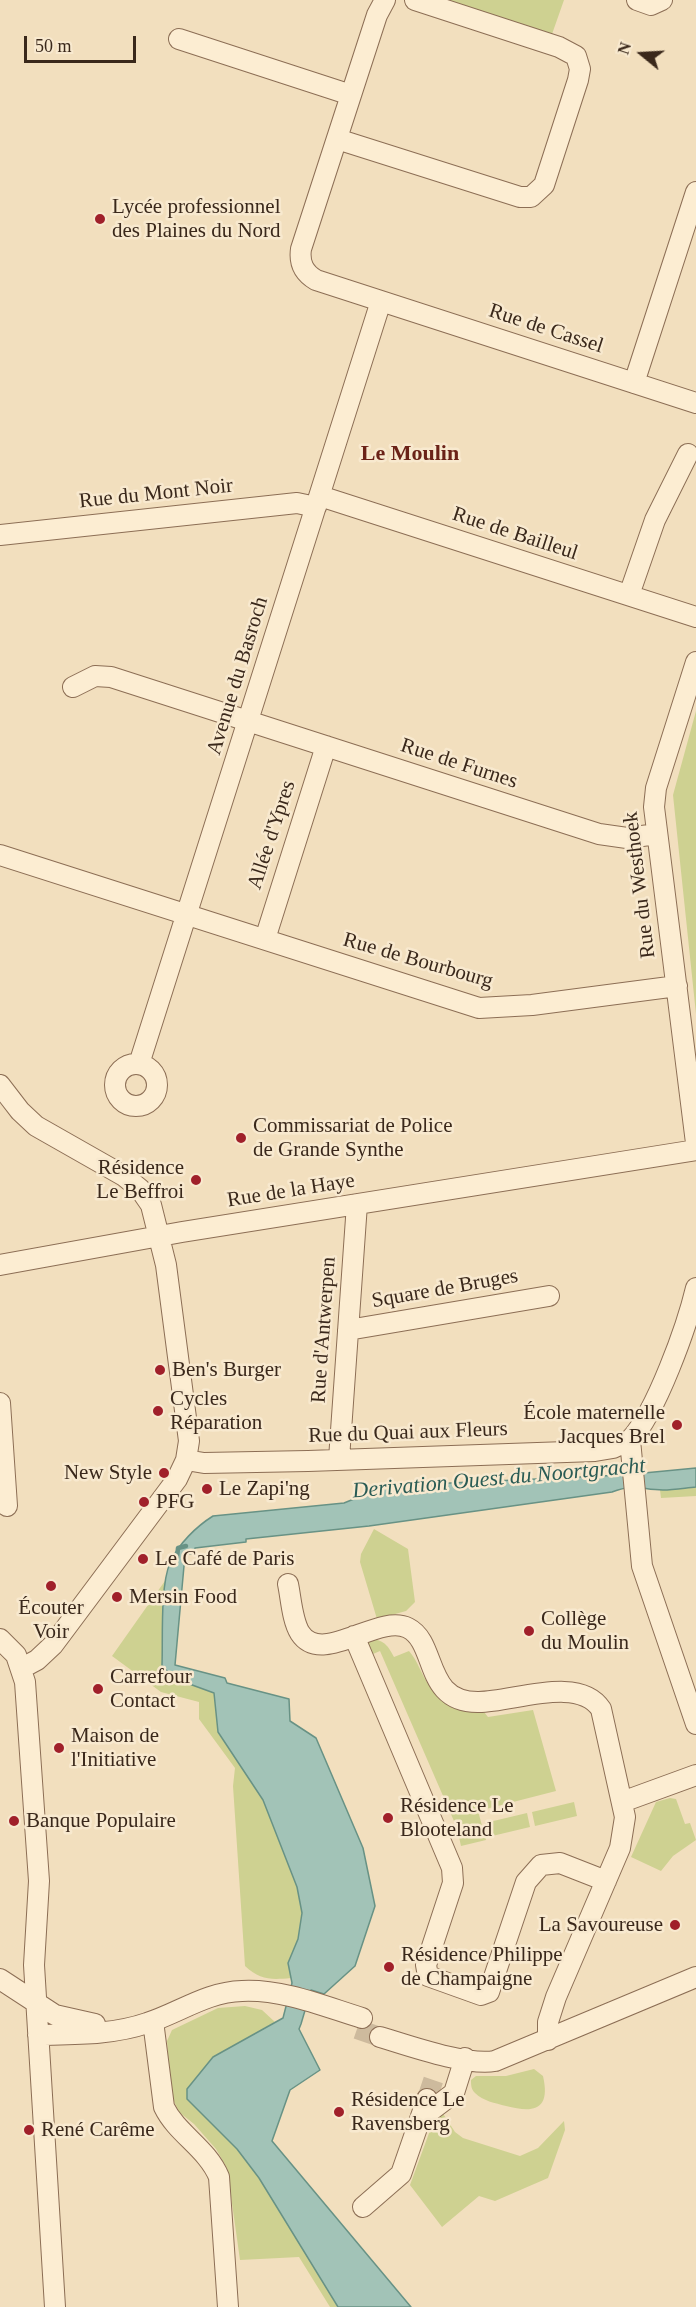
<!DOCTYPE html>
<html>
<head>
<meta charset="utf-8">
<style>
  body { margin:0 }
  #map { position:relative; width:696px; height:2307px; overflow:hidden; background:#f2dfbe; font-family:Georgia,serif }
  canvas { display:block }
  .north { position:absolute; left:612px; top:24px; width:60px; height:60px; -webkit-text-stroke:4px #f8e9cf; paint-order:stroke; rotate:288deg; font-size:16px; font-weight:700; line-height:24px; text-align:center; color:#3a281b }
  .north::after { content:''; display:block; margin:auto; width:21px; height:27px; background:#3a281b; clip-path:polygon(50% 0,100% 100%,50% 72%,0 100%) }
  .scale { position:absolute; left:24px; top:36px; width:112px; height:27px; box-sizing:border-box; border:3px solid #3a281b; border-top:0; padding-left:8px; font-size:18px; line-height:21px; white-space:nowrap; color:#3a281b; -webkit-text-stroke:4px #f8e9cf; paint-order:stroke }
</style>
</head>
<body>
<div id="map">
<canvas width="696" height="2307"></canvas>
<div class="north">N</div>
<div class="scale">50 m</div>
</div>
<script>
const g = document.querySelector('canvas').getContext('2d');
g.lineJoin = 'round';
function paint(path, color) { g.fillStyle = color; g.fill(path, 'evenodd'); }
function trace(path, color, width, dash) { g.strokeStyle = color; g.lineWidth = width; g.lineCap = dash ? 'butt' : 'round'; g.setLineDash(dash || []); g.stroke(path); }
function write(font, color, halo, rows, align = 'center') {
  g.font = font + ' Georgia,serif'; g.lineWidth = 5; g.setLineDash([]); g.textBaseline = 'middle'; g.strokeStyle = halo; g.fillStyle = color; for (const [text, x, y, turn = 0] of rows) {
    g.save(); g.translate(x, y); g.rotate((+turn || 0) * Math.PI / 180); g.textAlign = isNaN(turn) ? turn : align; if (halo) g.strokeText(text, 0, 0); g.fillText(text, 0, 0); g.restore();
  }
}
const green = new Path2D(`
  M436,0H564L551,37Z
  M696,711V1014L673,795Z
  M696,1487V1496L661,1498L660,1490Z
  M374,1529L408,1549L415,1602L406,1611L377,1619L360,1562L361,1554Z
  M167,1578L162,1665L173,1678L214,1693L218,1732L263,1800L297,1887L302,1913L298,1939L288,1963L291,1978C271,1980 260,1980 245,1966L233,1786L235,1768L199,1719V1702L161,1692L112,1656Z
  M366,1639C382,1639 387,1643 394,1657L409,1651C418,1661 421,1674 429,1685C441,1704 464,1711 484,1712L488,1717L533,1710L556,1791L478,1811L486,1840L461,1846L457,1828L380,1651L373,1654Z
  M670,1798L676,1799L685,1824L690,1823L696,1840L673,1856L661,1871L631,1857L656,1802Z
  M574,1802L577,1816L535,1826L532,1812Z
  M527,1813L530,1827L488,1837L485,1823Z
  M245,2006L262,2010L275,2022L213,2057L187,2099L237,2149L259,2178L338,2307H330L299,2257L240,2260L227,2168L216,2149L194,2124L179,2112L171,2095L167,2041L172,2030L218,2008Z
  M534,2069L543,2076C551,2111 533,2113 506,2106C495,2103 483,2101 475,2093C471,2089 471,2085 471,2080L476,2076H506Z
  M440,2109L455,2132L463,2138L520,2156L538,2148L564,2121L565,2130L548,2178L495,2201L479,2196L442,2227L410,2185L432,2125L426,2121Z`);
const water = new Path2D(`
  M696,1468V1487C685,1488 674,1490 663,1490C642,1490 635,1483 612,1492L369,1526L246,1539V1542L195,1548L194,1553L185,1555L175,1665L225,1678L227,1683L289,1699L290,1721L316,1738L363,1848L375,1906L355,1966L324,1994L311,1990L301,2024L299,2029L320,2070L290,2090L272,2141L411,2307H338L259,2178L237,2149L187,2099V2089L213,2057L283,2018L292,1983L288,1963L298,1939L302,1913L297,1887L263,1800L218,1732L214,1693L173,1678L162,1665C163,1639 160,1586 170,1563C178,1544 197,1526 213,1516L344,1503L386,1486L623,1475Z`);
const stream = new Path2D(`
  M177,1558L178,1548L186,1546`);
const minorTunnel = new Path2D(`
  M357,2029L380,2037
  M427,2099L436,2072`);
const minor = new Path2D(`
  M385,0L377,15L301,249C299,263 304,273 316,280L696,403
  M637,0L651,5L662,0
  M179,39L351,95
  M337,139L520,197H531L544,185L578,80L580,69L576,56L559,47L415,0
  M634,383L696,192
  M320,496L696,617
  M0,535L297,503L316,507
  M629,595L655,520L688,454
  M696,662L656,788L654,807L696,1143
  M73,687L95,676L111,677L599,834L627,838L657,834
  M0,855L479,1008L532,1005L677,986
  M265,939L326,746
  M115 1085a21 21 0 1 1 42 0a21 21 0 1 1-42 0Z
  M139,1064L381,301
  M0,1085L20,1111L36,1126L124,1176L140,1189L151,1205L166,1265L189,1441L186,1460L177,1479L53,1645L37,1660L22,1668
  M0,1265L182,1232L696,1150
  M696,1288C687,1326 656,1413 630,1440L642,1566L696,1724
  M348,1330L549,1296
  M0,1403L7,1506
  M339,1459L357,1204
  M186,1460L204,1463L308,1461L595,1451L613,1448L630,1440
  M288,1584C291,1598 292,1620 300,1633C322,1667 378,1613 408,1628C438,1643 423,1703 479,1702C513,1702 579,1675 601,1709L625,1817L620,1848L556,1997L548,2022V2040
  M354,1636L452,1868L453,1883L426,1965L428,1976L481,1995L489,1992L526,1882L541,1865L560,1863L606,1881
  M0,1639L16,1655L25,1682L39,1881L34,1965L55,2307
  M622,1802L696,1775
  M0,1979L55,2015L95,2024
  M153,2021L164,2107C177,2134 207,2148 219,2177L228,2307
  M38,2035C73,2034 113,2035 147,2023C179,2013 206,1992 242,1991C283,1989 323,2006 362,2018
  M380,2037C410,2046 466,2066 495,2061L696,1977
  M421,2118L454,2093L465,2058
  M363,2207L401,2174L427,2099`);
const markers = [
  [100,219,6,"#a0202a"],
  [241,1138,6,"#a0202a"],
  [196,1180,6,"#a0202a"],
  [160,1370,6,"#a0202a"],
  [158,1411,6,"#a0202a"],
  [677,1425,6,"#a0202a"],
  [164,1473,6,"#a0202a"],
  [207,1489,6,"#a0202a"],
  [144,1502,6,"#a0202a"],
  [143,1559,6,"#a0202a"],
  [51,1586,6,"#a0202a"],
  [117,1597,6,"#a0202a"],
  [529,1631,6,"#a0202a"],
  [98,1689,6,"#a0202a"],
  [59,1748,6,"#a0202a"],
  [388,1818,6,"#a0202a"],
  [14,1821,6,"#a0202a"],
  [675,1925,6,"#a0202a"],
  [389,1967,6,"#a0202a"],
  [339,2112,6,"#a0202a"],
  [29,2130,6,"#a0202a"]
];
const poiNames = [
  ["Lycée professionnel",112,207],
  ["des Plaines du Nord",112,231],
  ["Commissariat de Police",253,1126],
  ["de Grande Synthe",253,1150],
  ["Résidence",184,1168,"right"],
  ["Le Beffroi",184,1192,"right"],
  ["Ben's Burger",172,1370],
  ["Cycles",170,1399],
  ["Réparation",170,1423],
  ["École maternelle",665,1413,"right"],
  ["Jacques Brel",665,1437,"right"],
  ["New Style",152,1473,"right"],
  ["Le Zapi'ng",219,1489],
  ["PFG",156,1502],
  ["Le Café de Paris",155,1559],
  ["Mersin Food",129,1597],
  ["Écouter",51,1608,"center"],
  ["Voir",51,1632,"center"],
  ["Collège",541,1619],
  ["du Moulin",541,1643],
  ["Carrefour",110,1677],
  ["Contact",110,1701],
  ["Maison de",71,1736],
  ["l'Initiative",71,1760],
  ["Résidence Le",400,1806],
  ["Blooteland",400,1830],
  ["Banque Populaire",26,1821],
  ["La Savoureuse",663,1925,"right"],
  ["Résidence Philippe",401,1955],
  ["de Champaigne",401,1979],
  ["Résidence Le",351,2100],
  ["Ravensberg",351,2124],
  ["René Carême",41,2130]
];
const streetNames = [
  ["Rue de Cassel",546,329,18],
  ["Rue du Mont Noir",156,494,-6],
  ["Rue de Bailleul",515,534,18],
  ["Avenue du Basroch",238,676,-73],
  ["Rue de Furnes",459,764,18],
  ["Allée d'Ypres",272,835,-72],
  ["Rue du Westhoek",640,885,-97],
  ["Rue de Bourbourg",418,961,16],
  ["Rue de la Haye",291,1191,-9],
  ["Square de Bruges",445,1289,-10],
  ["Rue d'Antwerpen",324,1330,-86],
  ["Rue du Quai aux Fleurs",408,1433,-2]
];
const neighbourhoodNames = [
  ["Le Moulin",410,454]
];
const waterNames = [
  ["Derivation Ouest du Noortgracht",499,1479,-5]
];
paint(green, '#ced191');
paint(water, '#a2c3b7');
trace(water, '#689285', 1.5);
trace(stream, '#689285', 4.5);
trace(minorTunnel, '#cdba9d', 20, [20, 10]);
trace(minor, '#8c6e55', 22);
trace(minor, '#fcedd2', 20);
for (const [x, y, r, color] of markers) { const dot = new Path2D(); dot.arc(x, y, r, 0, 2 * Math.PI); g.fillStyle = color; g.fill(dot); trace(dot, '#f8e9cf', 2); }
write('21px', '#3a281b', '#f8e9cf', poiNames, 'left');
write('21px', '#3a281b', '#f8e9cf', streetNames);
write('bold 22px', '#6b2217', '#f8e9cf', neighbourhoodNames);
write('italic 22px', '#295b54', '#f8e9cf', waterNames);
</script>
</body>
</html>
